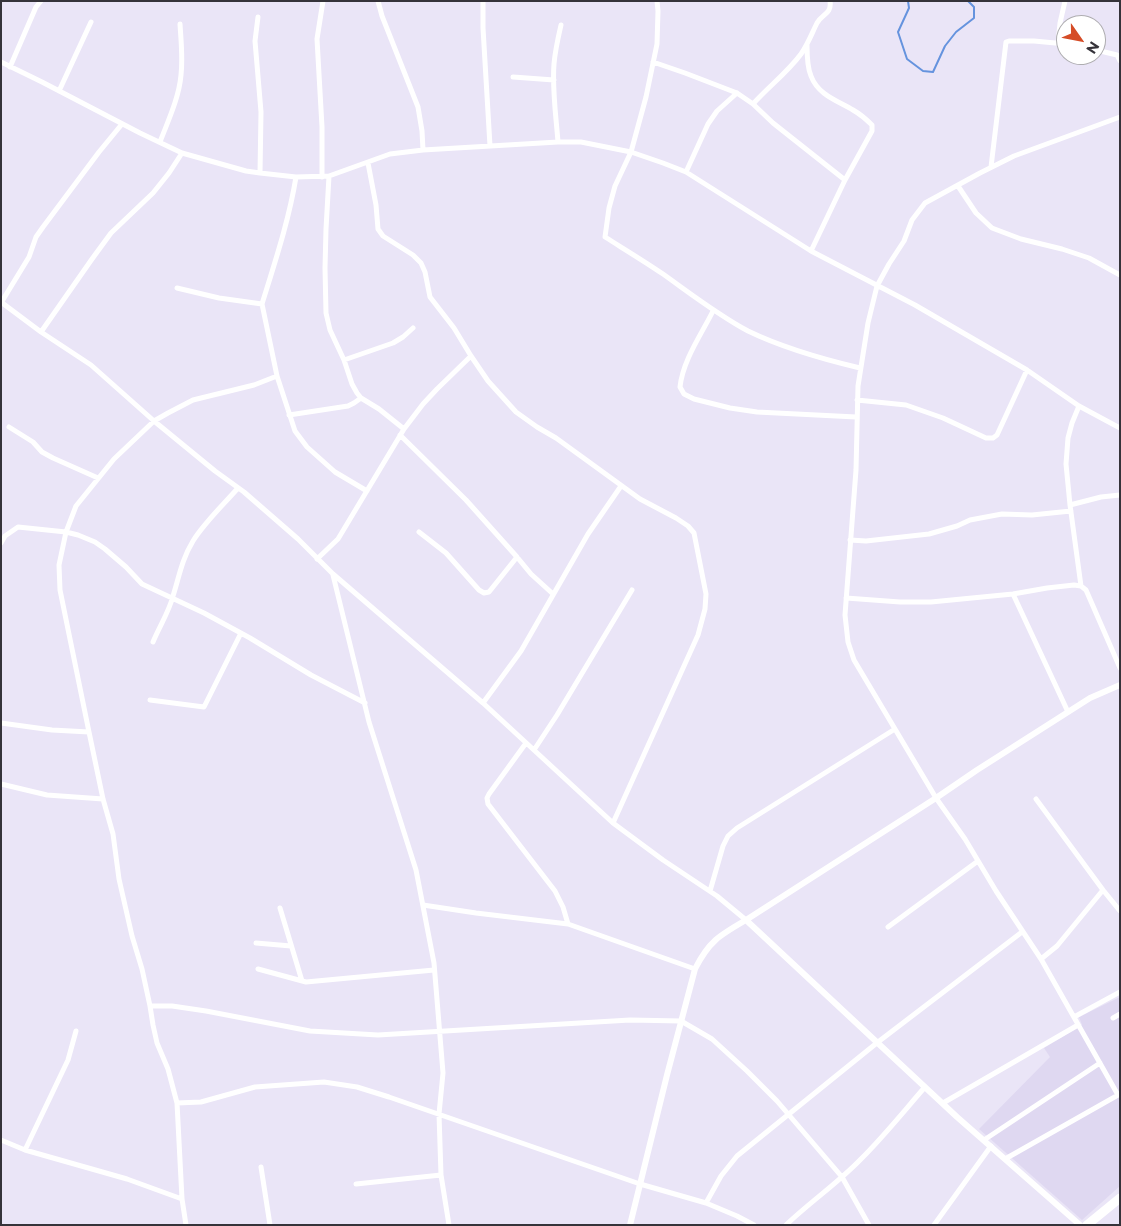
<!DOCTYPE html>
<html>
<head>
<meta charset="utf-8">
<style>
  body { margin:0 }
  #map { position:relative; width:1121px; height:1226px; overflow:hidden; background:#eae5f7; font-family:Montserrat,sans-serif }
  canvas { display:block }
  .frame { position:absolute; inset:0; border:2px solid #35333a; pointer-events:none }
  .north { position:absolute; left:1056px; top:15px; width:50px; height:50px; box-sizing:border-box; background:#fff; border:1px solid #aeadb0; border-radius:50%; rotate:123deg; font-size:14px; font-weight:700; line-height:20px; text-align:center; color:#35333a }
  .north::after { content:''; display:block; margin:auto; width:18px; height:22px; background:#d54c27; clip-path:polygon(50% 0,100% 100%,50% 72%,0 100%) }
</style>
</head>
<body>
<div id="map">
<canvas width="1121" height="1226"></canvas>
<div class="frame"></div>
<div class="north">N</div>
</div>
<script>
const g = document.querySelector('canvas').getContext('2d');
g.lineJoin = 'round';
function paint(path, color) { g.fillStyle = color; g.fill(path, 'evenodd'); }
function trace(path, color, width, dash) { g.strokeStyle = color; g.lineWidth = width; g.lineCap = dash ? 'butt' : 'round'; g.setLineDash(dash || []); g.stroke(path); }
const built = new Path2D(`
  M1120,997V1186L1082,1220L979,1129L1050,1057L1044,1048L1082,1025L1079,1017Z`);
const stream = new Path2D(`
  M908,1L909,8L898,32L907,59L923,71L933,72L945,46L956,32L974,18V7L968,1`);
const minor = new Path2D(`
  M378,1L382,16L418,107L422,131L423,150
  M483,1V28L490,146
  M657,1L658,11L657,44L646,97L631,152L615,186L609,208L605,237C624,249 644,261 663,274C691,294 718,315 748,331C783,348 822,359 860,368
  M258,17L255,41L261,112L260,173
  M1058,43L1060,23L1065,1
  M807,45C807,55 807,67 811,76C818,95 838,101 853,110C860,114 867,120 872,125V131L845,180L811,251
  M1096,50L1117,55L1120,61
  M1,62L42,82L140,133L182,153L246,171L260,173L296,177L329,176L390,154L423,150L558,142H581L631,152L663,163L686,172L811,251L915,305L1027,370L1079,406L1120,428
  M653,62L685,73L737,93L753,104L773,123L845,180
  M10,67L36,7L41,1
  M513,77L554,80
  M59,91L91,22
  M753,104C768,87 787,73 801,54C808,44 812,33 817,23C822,14 832,14 830,1
  M160,142C168,121 179,98 181,75C183,58 181,41 180,24
  M558,142C556,116 552,89 554,64C555,51 558,38 561,25
  M368,163L376,205L378,229L383,236L413,255L421,263L425,272L430,297L454,328L471,356L488,381L516,412L537,427L556,438L640,499L676,518L688,526L694,533L706,594L705,609L698,635L613,823
  M991,167L1006,42L1009,41H1034L1066,44
  M686,172L708,124L717,111L737,93
  M329,176L326,229L325,268L326,313L330,330L344,360L352,384L357,393L361,398L379,409L404,429
  M322,177V127L317,39L323,1
  M958,186L976,213L992,228L1021,239L1062,249L1089,258L1120,275
  M177,288L219,298L262,304C275,262 289,220 296,177
  M1,302L41,332L91,365L154,421L215,471L244,492L298,539L333,574L483,703L613,823L663,860L717,896L746,920
  M1,303L29,257L36,237L43,227L99,152L122,124
  M713,311C701,335 683,360 680,387L684,394L694,399L730,408L757,412L856,417
  M41,332L92,259L111,233L153,193L169,173L182,153
  M344,360L393,343L403,337L413,328
  M277,376L295,431L307,447L335,472L367,491
  M857,400L906,405L943,418L986,438H993L997,435L1027,370
  M1079,406L1072,423L1068,438L1066,464L1070,505L1081,586
  M289,415L348,406L354,403L361,398
  M9,427L33,442L42,452L53,458L98,478
  M400,435L466,500L517,557L531,574L553,594
  M1070,505L1101,497L1120,495
  M419,532L446,553L479,590L484,593L489,592L517,557
  M850,540L866,541L929,534L957,526L970,520L1002,514L1032,515L1071,511
  M1,543L5,536L18,527L66,532L78,535L95,542L105,549L126,567L142,584L204,613L250,638L311,675L365,703
  M317,559L338,539L404,429L423,404L437,389L471,356
  M333,575L369,722L416,870L434,963L443,1073L439,1114L441,1175L449,1225
  M1013,594L1068,712
  M846,598L900,602H931L1013,594L1047,588L1074,585L1081,586L1086,590L1120,668
  M153,642C159,627 169,612 173,596C179,577 182,559 193,541C204,523 224,504 238,488
  M150,700L204,707L241,633
  M483,703L521,651L588,534L621,486
  M1,723L52,730L89,732
  M526,743L489,794L487,798L488,804L555,891L563,907L568,924
  M534,750L557,715L632,590
  M1,784L47,795L103,799
  M1036,799L1103,890L1120,911
  M710,891L723,846L728,836L737,828L895,729
  M423,905L476,913L568,924L695,969
  M280,908L302,981
  M888,927L978,861
  M256,943L291,946
  M1041,959L1057,946L1103,890
  M258,969L306,982L434,970
  M150,1006H172L206,1011L310,1031L378,1035L630,1020L681,1021L712,1039L747,1071L777,1101L842,1177L869,1225
  M1074,1017L1120,992
  M1113,1018L1120,1014
  M1118,1095L1041,959L996,891L965,839L936,798L854,660L848,642L845,615L856,470L858,386L868,323L877,286L889,264L904,241L912,220L925,203L980,173L1014,156L1120,117
  M177,1103L201,1102L255,1087L324,1082L357,1087L389,1097L640,1184L706,1203L737,1216L754,1225
  M943,1103L1078,1025
  M1,1140L25,1150L127,1179L182,1199
  M984,1140L1100,1063
  M25,1150L68,1060L76,1031
  M1005,1159L1120,1094
  M261,1167L270,1225
  M356,1184L441,1175
  M706,1203L721,1176L737,1156L878,1042L1022,932
  M186,1225L182,1199L177,1103L168,1069L157,1043L153,1025L150,1006L142,969L132,936L119,879L113,834L103,799L89,732L60,590L59,565L66,532L76,506L114,459L154,421L168,413L193,400L254,385L277,376L262,304
  M786,1225C810,1202 838,1183 861,1159C884,1136 904,1111 925,1087
  M934,1225L991,1146`);
const tertiary = new Path2D(`
  M746,920L957,1117L1080,1225
  M630,1225L667,1075L695,969C709,941 720,935 746,920L936,798L977,770L1090,698L1120,685`);
const trunk = new Path2D(`
  M1087,1225L1120,1198`);
paint(built, '#dfd8f1');
trace(stream, '#6593de', 2);
trace(minor, '#fff', 5);
trace(tertiary, '#fff', 6);
trace(trunk, '#fff', 9);
</script>
</body>
</html>
